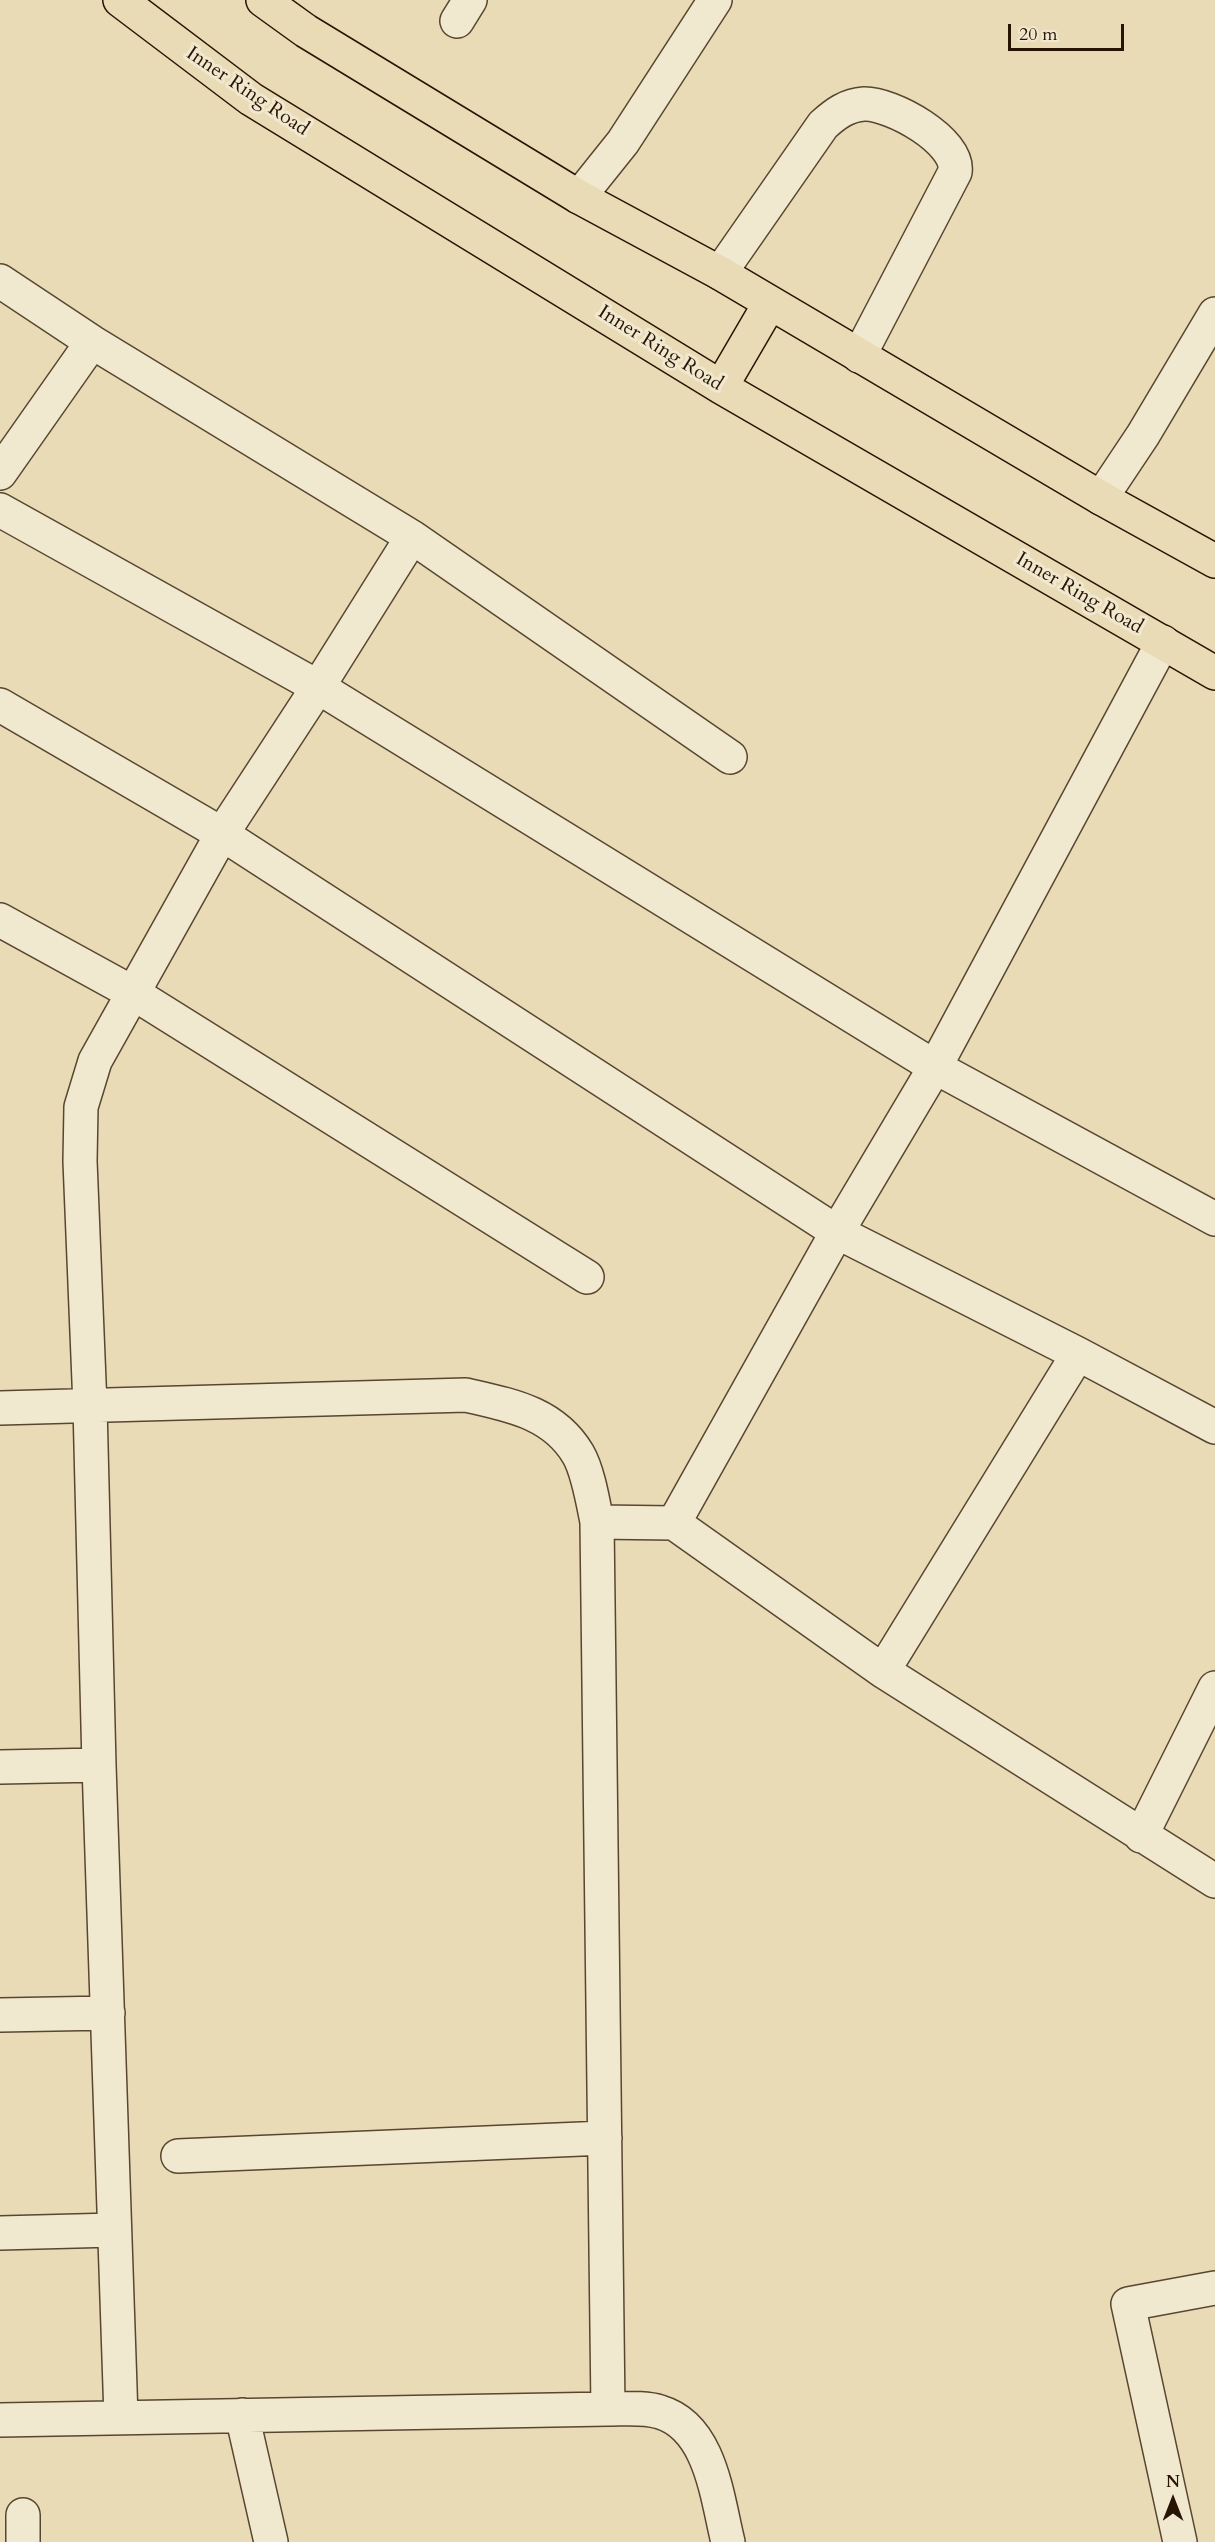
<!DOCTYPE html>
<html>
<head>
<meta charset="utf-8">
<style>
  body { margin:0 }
  #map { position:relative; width:1215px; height:2542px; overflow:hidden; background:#eadbb7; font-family:Cardo,serif }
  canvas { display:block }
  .north { position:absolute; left:1143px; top:2470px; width:60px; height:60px; -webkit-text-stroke:4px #f1e8d0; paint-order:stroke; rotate:0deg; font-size:16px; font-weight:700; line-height:24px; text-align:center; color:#281403 }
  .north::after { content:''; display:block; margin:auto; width:21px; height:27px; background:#281403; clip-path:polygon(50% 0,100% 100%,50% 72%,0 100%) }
  .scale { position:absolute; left:1008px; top:24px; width:116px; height:27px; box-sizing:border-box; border:3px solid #281403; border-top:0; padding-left:8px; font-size:18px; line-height:21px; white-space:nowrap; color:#281403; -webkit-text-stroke:4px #f1e8d0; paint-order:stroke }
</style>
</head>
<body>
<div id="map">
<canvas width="1215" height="2542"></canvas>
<div class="north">N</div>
<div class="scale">20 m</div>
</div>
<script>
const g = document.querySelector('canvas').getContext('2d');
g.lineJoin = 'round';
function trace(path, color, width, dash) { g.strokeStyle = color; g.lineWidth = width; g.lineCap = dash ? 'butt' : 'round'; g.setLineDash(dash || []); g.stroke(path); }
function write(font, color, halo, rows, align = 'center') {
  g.font = font + ' Cardo,serif'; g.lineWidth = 6; g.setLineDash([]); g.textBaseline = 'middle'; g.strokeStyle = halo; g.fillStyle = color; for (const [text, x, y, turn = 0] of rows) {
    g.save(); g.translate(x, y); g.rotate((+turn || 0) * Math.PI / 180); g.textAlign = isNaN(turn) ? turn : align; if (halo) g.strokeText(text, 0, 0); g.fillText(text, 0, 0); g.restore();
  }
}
const minor = new Path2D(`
  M457,21L470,0
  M579,197L623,142L715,0
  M720,273L823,125C835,114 847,105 864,104C891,103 960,141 955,172L859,356
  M0,281L92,342L412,537L318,687L222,834L95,1061L81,1107L80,1161L90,1406L99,1765L121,2417
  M0,473L92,342
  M1101,498L1143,435L1215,314
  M0,510L318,687L935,1067L1215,1219
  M412,537L730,757
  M0,705L222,834L837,1232L1078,1354L1215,1427
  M0,920L133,993L587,1277
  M0,1408L466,1395C509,1405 553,1412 578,1454C588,1471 593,1502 597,1522L608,2409
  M597,1522L674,1523L883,1671L1215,1881
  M674,1523L837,1232L935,1067L1163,642
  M883,1671L1078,1354
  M0,1767L99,1765
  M1141,1836L1215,1688
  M0,2015L108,2013
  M178,2156L605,2138
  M0,2233L114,2230
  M242,2415L271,2542
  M0,2420L608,2409C624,2409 645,2407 660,2412C711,2427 717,2498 728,2542
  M23,2515V2542
  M1180,2542L1128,2304L1215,2288`);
const highway = new Path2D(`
  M120,0L251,99L721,387L1215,673
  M263,0L306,31L579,197L720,273L1101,498L1215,561
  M721,387L770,303`);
const streetNames = [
  ["Inner Ring Road",247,92,34],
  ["Inner Ring Road",660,349,32],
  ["Inner Ring Road",1079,594,30]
];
trace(minor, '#584630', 36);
trace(highway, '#281403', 36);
trace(minor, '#f1e8d0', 33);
trace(highway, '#eadbb7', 33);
write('20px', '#281403', '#f1e8d0', streetNames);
</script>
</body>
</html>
